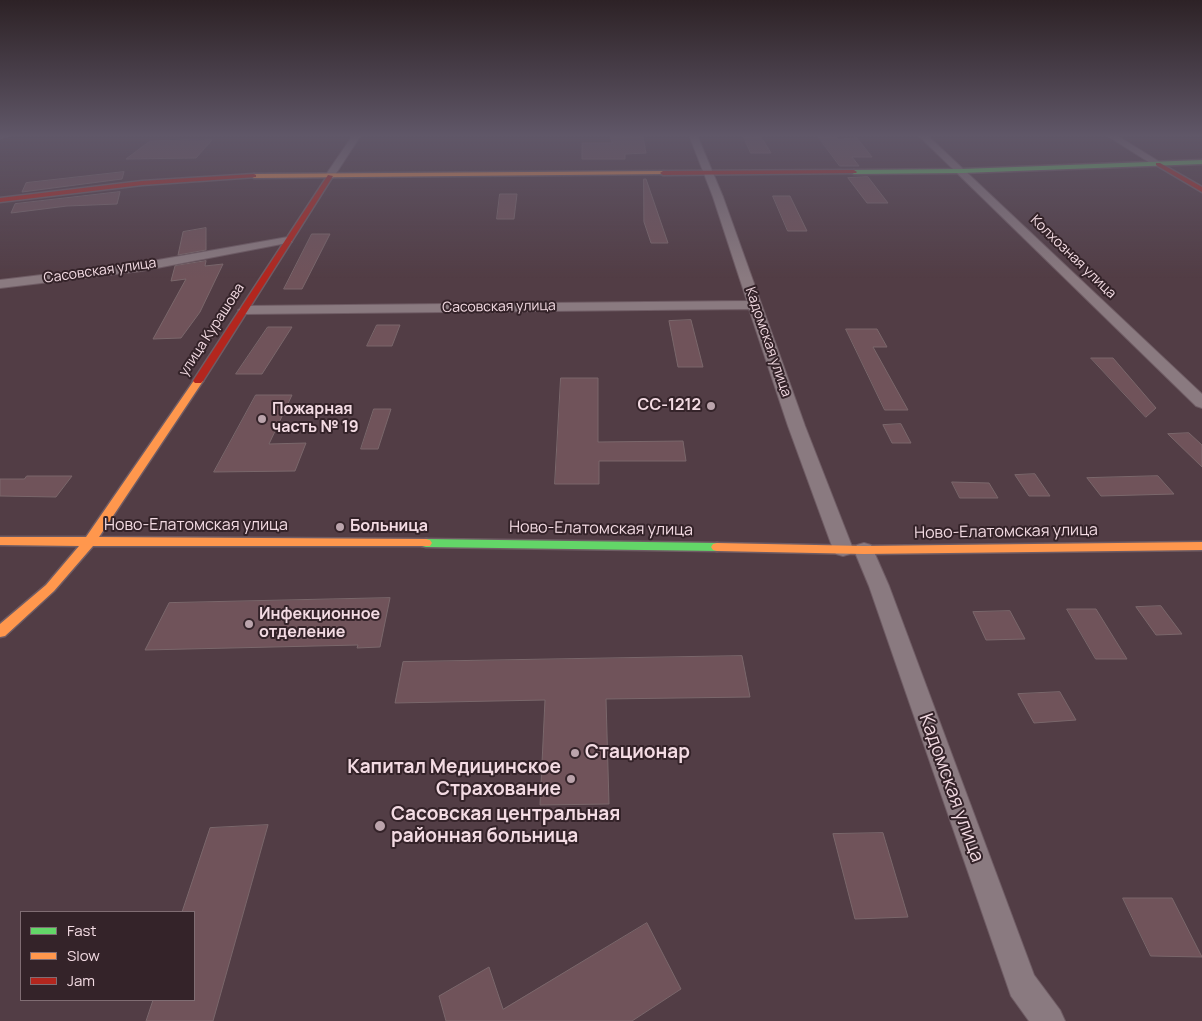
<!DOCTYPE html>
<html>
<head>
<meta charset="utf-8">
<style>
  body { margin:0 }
  #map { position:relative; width:1202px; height:1021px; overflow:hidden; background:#523d45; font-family:Manrope,sans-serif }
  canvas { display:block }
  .legend { position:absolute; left:20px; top:911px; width:175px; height:90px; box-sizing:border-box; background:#342329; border:1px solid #806d73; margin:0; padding:6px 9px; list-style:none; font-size:15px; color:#f3dbe3 }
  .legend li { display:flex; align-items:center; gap:10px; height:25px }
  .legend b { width:25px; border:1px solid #806d73 }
</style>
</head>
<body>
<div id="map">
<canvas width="1202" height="1021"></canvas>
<ul class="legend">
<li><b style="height:6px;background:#63d668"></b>Fast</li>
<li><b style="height:6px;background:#ff974d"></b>Slow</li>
<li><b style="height:6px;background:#b3261e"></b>Jam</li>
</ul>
</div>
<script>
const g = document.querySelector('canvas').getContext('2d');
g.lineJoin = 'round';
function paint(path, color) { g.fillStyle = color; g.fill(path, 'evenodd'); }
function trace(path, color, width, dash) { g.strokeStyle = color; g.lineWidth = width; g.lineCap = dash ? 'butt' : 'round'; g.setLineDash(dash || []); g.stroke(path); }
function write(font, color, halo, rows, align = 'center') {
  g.font = font + ' Manrope,sans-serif'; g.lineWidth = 4; g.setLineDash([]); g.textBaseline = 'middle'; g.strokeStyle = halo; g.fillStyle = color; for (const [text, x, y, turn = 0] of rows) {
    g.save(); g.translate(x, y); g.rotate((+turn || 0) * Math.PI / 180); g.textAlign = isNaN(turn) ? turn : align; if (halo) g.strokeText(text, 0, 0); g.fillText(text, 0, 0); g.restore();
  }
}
const building = new Path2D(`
  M743,135H760L771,153H751Z
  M817,135H835L838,139L857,138L872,157H852L859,166H840Z
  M610,136H643L646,153L625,154V159H582V143H612Z
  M212,140L196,158L126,159L150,141Z
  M124,172L122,179L22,192L26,183Z
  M868,177L888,203H867L848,178Z
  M644,179H646L668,243H651L644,222Z
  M120,192L117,204L67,206L11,213L15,204Z
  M500,194H517L514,219H497Z
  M773,196H790L807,231H788Z
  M206,228V250L178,255L183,232Z
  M312,234H330L302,289H284Z
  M206,261L205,266L223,264L200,312L181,338L153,339L186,279L171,281L175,266Z
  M691,320L703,367H678L669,321Z
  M377,325H400L392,346H367Z
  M268,327H292L262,374H236Z
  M846,329H877L887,347H873L908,410H885Z
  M1091,358H1113L1156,408L1146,417Z
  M561,378H598V442L683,441L686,461H599V484H555Z
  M256,395H292L269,444L306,443L295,471L214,472Z
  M374,409H391L378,449H361Z
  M901,424L911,443H892L883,425Z
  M1189,433L1202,445V467L1168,434Z
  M1035,474L1050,496H1029L1015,475Z
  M27,476H72L56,497L0,496V479H24Z
  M1158,476L1174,494L1101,496L1087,478Z
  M952,482L989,483L998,498H960Z
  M390,598L380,647L357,648L358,645L145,650L169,603Z
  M1161,606L1182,634L1156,635L1136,607Z
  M1067,609H1096L1127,659H1096Z
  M1010,611L1025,639L986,640L973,612Z
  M742,656L750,697L606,699L609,804L540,805L545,700L395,703L403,662Z
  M1060,692L1076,720L1034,723L1018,694Z
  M268,825L213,1021H146L153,1000H194V912H182L210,828Z
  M883,833L908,917L855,919L833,834Z
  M1123,898H1172L1202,957L1151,956Z
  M647,923L681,989L632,1021H446L439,996L489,967L503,1009Z`);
const street = new Path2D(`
  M0,135H12L0,139Z
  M353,135H361L333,178H327L325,176Z
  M689,135H697L723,197L805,426L853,549L850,554L843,556L836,554L833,549L788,426L749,309L245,314L238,310L245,306L747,301L713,197Z
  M918,135H927L1202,394V408L1196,406Z
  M1106,135H1116L1163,164L1155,166Z
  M288,237L292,238V242L141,271L0,288V280L141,263Z
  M864,543L871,545L889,586L1034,975L1060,1010L1065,1021H1029L1011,996L869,586L854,550L857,545Z`);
const fast = new Path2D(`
  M1202,160V164L962,173L854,174L851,172L854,170L962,169Z
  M426,539L717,543L721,544L723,547L721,550L717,551L426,547L422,546L420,543L422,540Z`);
const slow = new Path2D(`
  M663,171L666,173L665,174L254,178L251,176L254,174Z
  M198,378L203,381L99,537L426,539L430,540L432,543L430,546H93L54,591L5,636L0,637V624L46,585L79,546L0,545V537H86L195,379Z
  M1202,542V550L864,554L717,551L713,550L711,547L713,544L717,543L864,546Z`);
const jam = new Path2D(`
  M1156,163H1160L1202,187V192L1156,165Z
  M854,170L857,172L856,173L663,175L660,173L663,171Z
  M254,174L256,175V177L142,185L0,202V198L142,181Z
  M328,175L333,176L203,381L201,383H195L193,381Z`);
const markers = [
  [711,406,5,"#bba4ac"],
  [262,419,5,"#bba4ac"],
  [340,527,5,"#bba4ac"],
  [249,624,5,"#bba4ac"],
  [575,753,5,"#bba4ac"],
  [571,779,5,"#bba4ac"],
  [380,826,6,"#bba4ac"]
];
const farStreetnames = [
  ["Колхозная улица",1073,257,44],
  ["Сасовская улица",100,271,-8],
  ["Сасовская улица",499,307,-1],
  ["улица Курашова",212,330,-57],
  ["Кадомская улица",768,342,71]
];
const poiNames = [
  ["СС-1212",701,406,"right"],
  ["Пожарная",272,410],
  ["часть № 19",272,428],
  ["Больница",350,527],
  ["Инфекционное",259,615],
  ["отделение",259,633]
];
const streetNames = [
  ["Ново-Елатомская улица",196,526],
  ["Ново-Елатомская улица",601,529,1],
  ["Ново-Елатомская улица",1006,532,-1]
];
const nearPoinames = [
  ["Стационар",585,753],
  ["Капитал Медицинское",561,768,"right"],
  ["Страхование",561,790,"right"],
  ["Сасовская центральная",391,815],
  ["районная больница",391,837]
];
const nearStreetnames = [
  ["Кадомская улица",951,788,70]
];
paint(building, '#70535a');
trace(building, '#7a676b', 1);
trace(street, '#6f5c64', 2);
trace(fast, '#6f5c64', 3);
trace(slow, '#6f5c64', 3);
trace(jam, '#6f5c64', 3);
paint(street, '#8a7a80');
paint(fast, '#63d668');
paint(slow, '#ff974d');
paint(jam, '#b3261e');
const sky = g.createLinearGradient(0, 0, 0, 278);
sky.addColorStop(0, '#2d2226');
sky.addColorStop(0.49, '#605768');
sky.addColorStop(1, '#60576800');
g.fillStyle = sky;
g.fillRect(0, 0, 1202, 278);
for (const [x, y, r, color] of markers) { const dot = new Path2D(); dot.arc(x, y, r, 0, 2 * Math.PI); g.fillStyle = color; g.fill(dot); trace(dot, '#342329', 2); }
write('14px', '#f3dbe3', '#342329', farStreetnames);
write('bold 16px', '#f3dbe3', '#342329', poiNames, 'left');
write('16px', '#f3dbe3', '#342329', streetNames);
write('bold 19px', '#f3dbe3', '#342329', nearPoinames, 'left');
write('19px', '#f3dbe3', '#342329', nearStreetnames);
</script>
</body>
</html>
